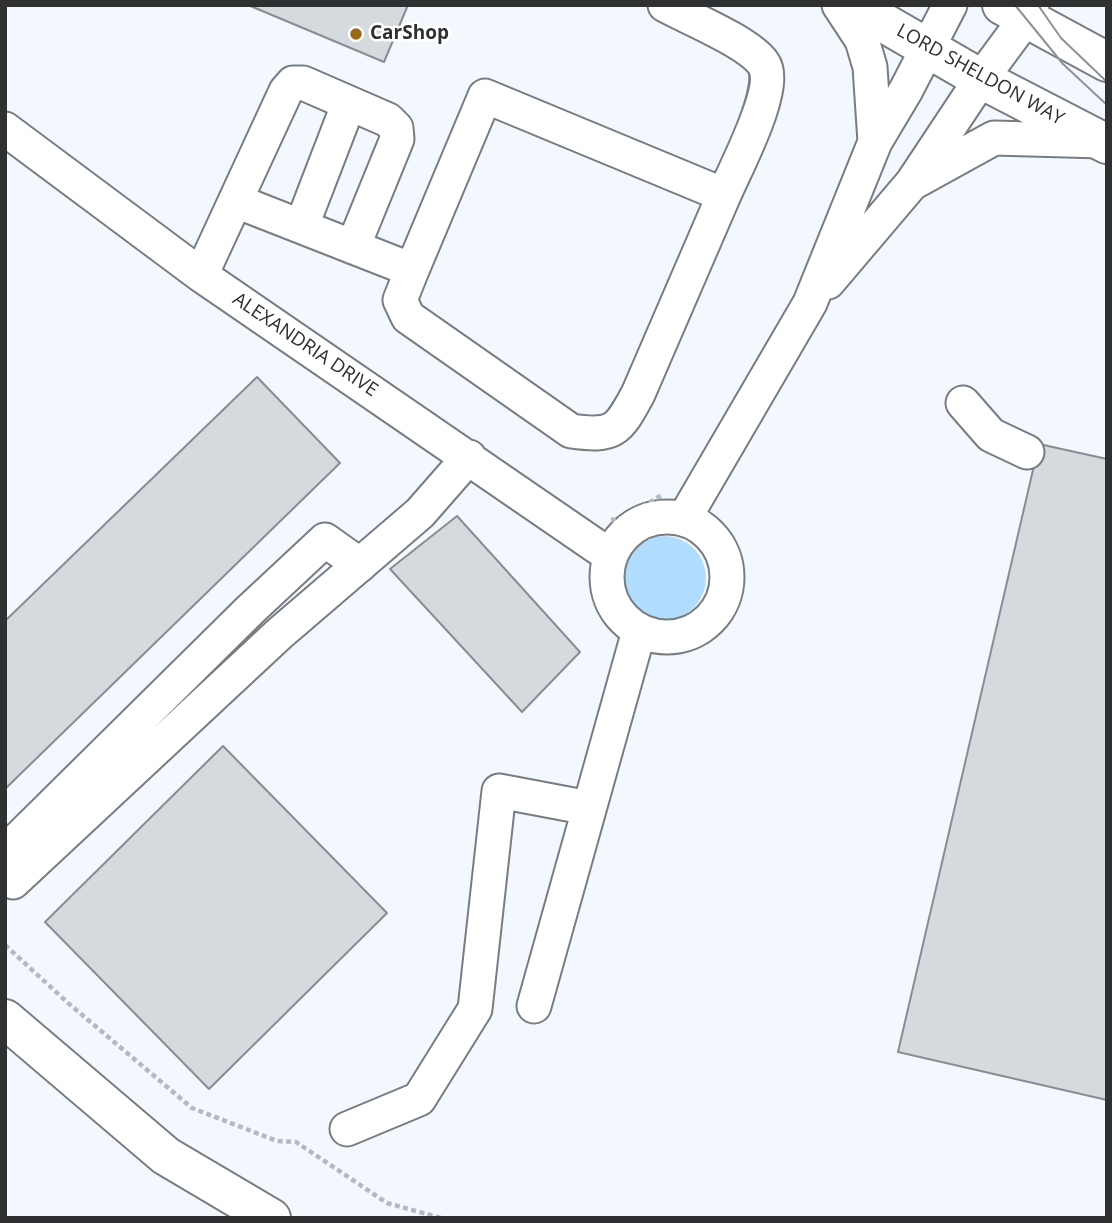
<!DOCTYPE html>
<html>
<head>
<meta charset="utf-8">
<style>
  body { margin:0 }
  #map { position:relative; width:1112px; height:1223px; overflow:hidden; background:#f2f8fd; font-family:"Open Sans",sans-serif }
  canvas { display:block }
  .frame { position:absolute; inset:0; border:7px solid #2e3032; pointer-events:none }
</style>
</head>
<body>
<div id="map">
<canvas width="1112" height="1223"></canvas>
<div class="frame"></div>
</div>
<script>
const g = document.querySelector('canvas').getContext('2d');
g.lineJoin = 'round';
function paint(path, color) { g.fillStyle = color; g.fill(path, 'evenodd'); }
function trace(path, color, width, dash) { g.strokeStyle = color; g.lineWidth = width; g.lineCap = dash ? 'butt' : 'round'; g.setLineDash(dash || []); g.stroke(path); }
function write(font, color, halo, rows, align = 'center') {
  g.font = font + ' "Open Sans",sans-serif'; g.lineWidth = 5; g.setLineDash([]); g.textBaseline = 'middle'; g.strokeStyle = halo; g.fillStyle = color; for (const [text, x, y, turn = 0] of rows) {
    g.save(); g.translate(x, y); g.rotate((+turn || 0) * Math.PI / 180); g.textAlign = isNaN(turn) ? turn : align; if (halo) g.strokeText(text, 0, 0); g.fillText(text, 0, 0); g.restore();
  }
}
const green = new Path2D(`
  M622 578a42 42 0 1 1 84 0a42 42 0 1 1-84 0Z`);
const building = new Path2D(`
  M248,5H408L384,62Z
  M257,377L340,463L5,789V621Z
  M1039,444L1107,459V1100L898,1052Z
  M457,516L580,652L522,712L390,569Z
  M223,746L387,913L209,1089L45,922Z`);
const path = new Path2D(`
  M611,520L623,518L662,495
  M5,945L68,1003L192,1108L277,1141L296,1142L387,1203L441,1218`);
const minor = new Path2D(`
  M665,5C689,18 748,42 763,63C780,86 735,169 724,195
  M839,5L862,40L870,67L875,142
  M5,129L201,275L609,555
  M916,181L994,138L1102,141
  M236,201L412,270L485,96L724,195L638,394C618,431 614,437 571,431L408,317L400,300L412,270
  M302,225L349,103
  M201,275L286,91L293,83H303L388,120L396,128L397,139L353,247
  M828,282L912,183L981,79L1026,18L1032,5
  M963,403L991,435L1027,452
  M607 577a60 60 0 1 1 120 0a60 60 0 1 1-120 0Z
  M684,519L810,303L875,142L906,90L950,5
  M5,852L250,610L325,540L360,565
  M5,873L13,882L279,634L420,513L469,457
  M534,1006L639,631
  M347,1129L419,1099L475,1009L499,791L589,808`);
const highway = new Path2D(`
  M853,5L981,79L1107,144
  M1002,5L1107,62
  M5,1019L166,1156L271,1218`);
const tram = new Path2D(`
  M1015,5L1063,64L1107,105
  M1038,5L1061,38L1107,82`);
const markers = [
  [356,34,7,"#986919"]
];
const poiNames = [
  ["CarShop",370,34]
];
const streetNames = [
  ["LORD SHELDON WAY",980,75,29],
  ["ALEXANDRIA DRIVE",305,345,34]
];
paint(green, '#b0ddfd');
paint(building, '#d4dade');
trace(building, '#888d91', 2);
trace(minor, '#777d81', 37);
trace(highway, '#777d81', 42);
trace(path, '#b4b9bd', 4.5, [5, 3.5]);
trace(minor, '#fff', 33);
trace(highway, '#fff', 38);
trace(tram, '#8f9396', 2);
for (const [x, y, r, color] of markers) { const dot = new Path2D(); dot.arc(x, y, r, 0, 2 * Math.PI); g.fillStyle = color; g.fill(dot); trace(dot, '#fff', 2.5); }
write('bold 19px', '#2e3032', '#fff', poiNames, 'left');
write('19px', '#2e3032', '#fff', streetNames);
</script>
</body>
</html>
